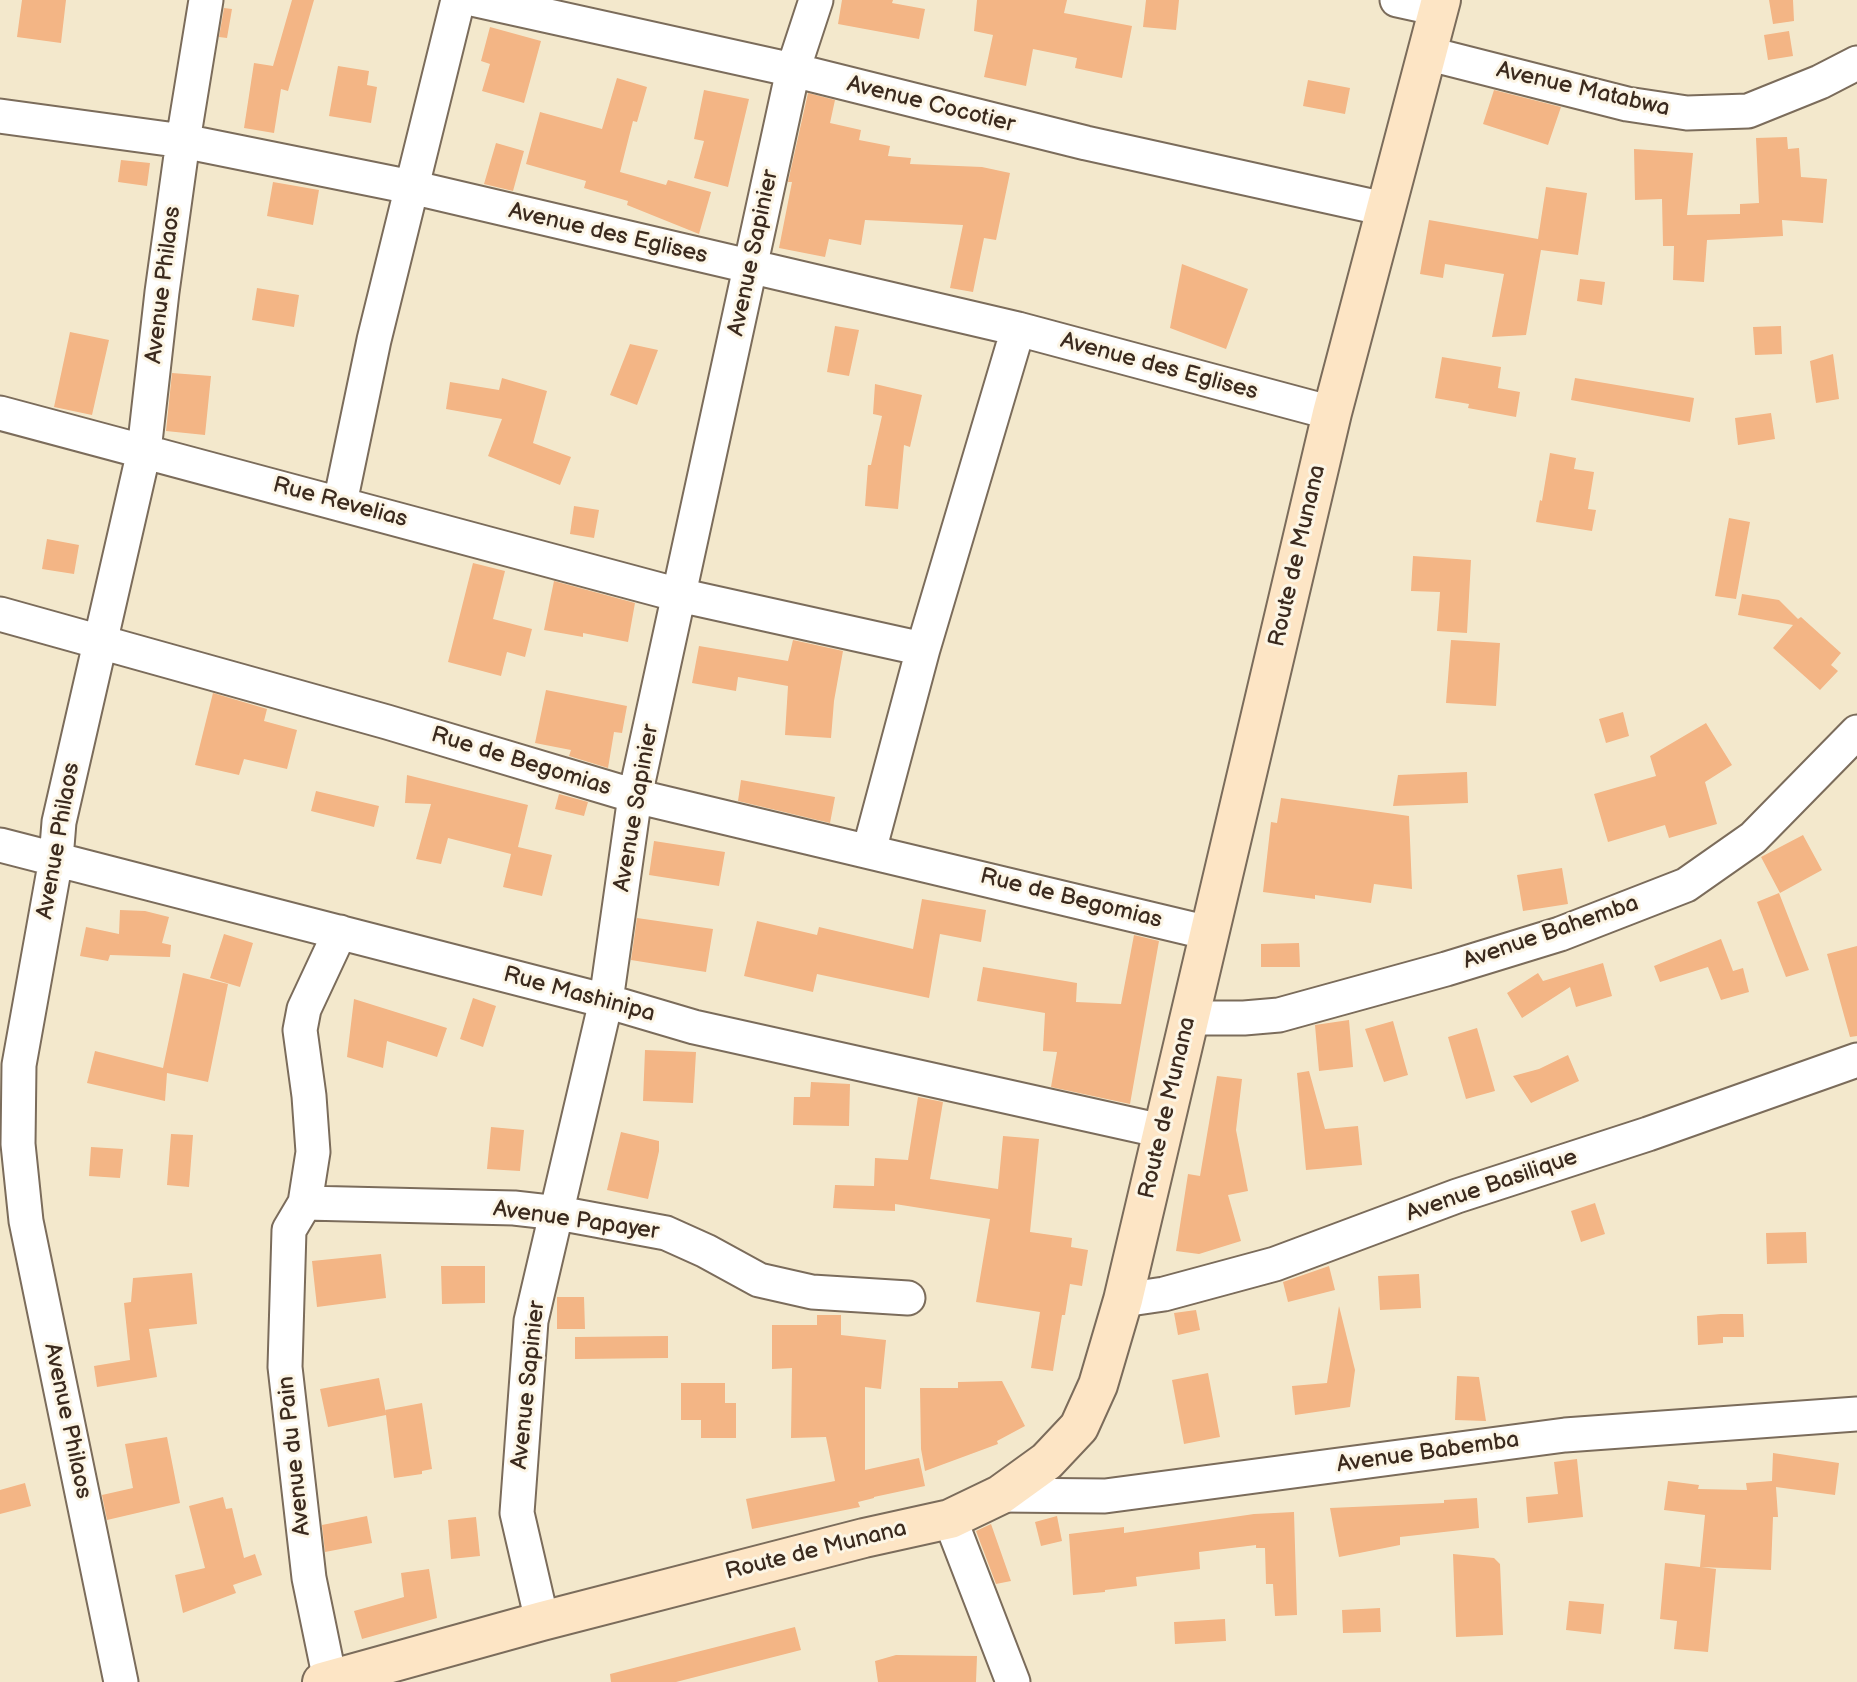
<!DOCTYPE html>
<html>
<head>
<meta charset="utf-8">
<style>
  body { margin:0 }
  canvas { display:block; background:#f3e8cc }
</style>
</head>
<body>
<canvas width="1857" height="1682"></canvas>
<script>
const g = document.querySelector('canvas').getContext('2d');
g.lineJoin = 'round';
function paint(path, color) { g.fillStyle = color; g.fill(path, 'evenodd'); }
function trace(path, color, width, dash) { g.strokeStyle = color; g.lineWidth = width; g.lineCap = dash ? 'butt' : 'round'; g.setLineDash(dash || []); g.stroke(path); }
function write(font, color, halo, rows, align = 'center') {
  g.font = font + ' "Balsamiq Sans",sans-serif'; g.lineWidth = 6; g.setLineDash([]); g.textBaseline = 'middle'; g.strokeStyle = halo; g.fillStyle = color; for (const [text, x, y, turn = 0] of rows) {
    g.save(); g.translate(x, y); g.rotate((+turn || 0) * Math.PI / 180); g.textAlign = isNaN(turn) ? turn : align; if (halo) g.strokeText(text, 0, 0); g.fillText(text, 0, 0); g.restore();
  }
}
const building = new Path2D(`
  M22,0H66L61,43L17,37Z
  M292,0H314L288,91L281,89L274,133L244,128L254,63L273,66Z
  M842,0H893L892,3L925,9L919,39L838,24Z
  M977,0H1067L1064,13L1132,26L1122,78L1075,68L1077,58L1033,49L1026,86L984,77L993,35L974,31Z
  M1146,0H1179L1176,30L1143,27Z
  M1769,0H1793L1794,21L1773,24Z
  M224,8L232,9L227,38L219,37Z
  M490,27L541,41L524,103L482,91L490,64L481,61Z
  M1789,31L1793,56L1768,60L1764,35Z
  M338,66L369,71L367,85L377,87L371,123L329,116Z
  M617,78L647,87L637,122L633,121L620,172L666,185L668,180L711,192L699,234L627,205L628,201L584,188L586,181L526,164L540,112L602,129Z
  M1308,80L1350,88L1345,114L1303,106Z
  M704,90L749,99L728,187L694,178L704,141L694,139Z
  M1494,90L1561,107L1548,145L1483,124Z
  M808,93L835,100L830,123L861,130L859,140L890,146L888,156L911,158L910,164L982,167L1010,173L996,240L984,238L973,292L950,288L963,225L865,220L861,245L829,239L825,257L779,248L792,182H788Z
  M1787,137L1788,149L1799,148L1801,177L1827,179L1823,223L1782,220L1783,236L1707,240L1704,282L1673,280L1674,246H1663L1662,199L1635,200L1634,149L1693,153L1687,215L1740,214V204L1759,203L1756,138Z
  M496,143L524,151L513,191L484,184Z
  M121,160L150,163L147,186L118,182Z
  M273,182L319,190L313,225L267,216Z
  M1546,187L1587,193L1578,255L1541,250L1526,335L1492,337L1504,274L1445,264L1443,278L1420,274L1429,220L1538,239Z
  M1182,264L1248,289L1226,349L1170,328Z
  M1580,279L1605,282L1602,305L1577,301Z
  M257,288L299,295L294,327L252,320Z
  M835,326L859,330L849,376L827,372Z
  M1781,326L1782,354L1755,355L1753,327Z
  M70,332L109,340L92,415L54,407Z
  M630,344L658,350L637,405L610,395Z
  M1833,354L1839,399L1816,403L1810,361Z
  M1442,357L1501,367L1498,388L1520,392L1516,417L1468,408L1469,404L1435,398Z
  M172,373L211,376L205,435L166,431Z
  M502,378L547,391L533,443L571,457L560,485L488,456L502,419L446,409L450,382L499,390Z
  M1575,378L1694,398L1690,422L1571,400Z
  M875,384L922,395L910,447L904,445L898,509L865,506L868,465H871L882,416L873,414Z
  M1771,413L1775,439L1738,445L1735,418Z
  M1550,453L1576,458L1574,469L1594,472L1588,509L1596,510L1592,531L1536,522L1540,500L1542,501Z
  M574,506L599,510L594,538L570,534Z
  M1729,518L1750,522L1736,599L1715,596Z
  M47,539L79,545L74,574L42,569Z
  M1413,556L1471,560L1467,633L1437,631L1440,592L1411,591Z
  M473,563L505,571L493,619L532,629L525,657L507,652L501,676L448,662Z
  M554,581L635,603L628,642L583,633V637L544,630Z
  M1742,594L1779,600L1798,619L1801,617L1841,653L1831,665L1838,671L1820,690L1773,648L1793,625L1738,615Z
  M793,640L843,651L834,701L831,738L785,735L788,686L738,677L736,691L692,683L699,646L788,661Z
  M1451,640L1500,643L1496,706L1446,703Z
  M546,690L627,706L622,733L614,732L608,768L569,756L571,750L535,743Z
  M213,693L267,709L264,721L297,730L287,769L244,759L239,775L195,765Z
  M1623,712L1629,736L1606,743L1599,719Z
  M1706,723L1732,765L1705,782L1717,824L1669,838L1665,825L1608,842L1594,794L1656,776L1650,756Z
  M1467,772L1468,803L1393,806L1398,775Z
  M407,775L528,805L518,847L552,855L542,896L503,887L511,854L448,838L441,864L416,859L431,804L405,803Z
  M741,780L835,797L830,823L738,801Z
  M316,791L379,806L374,827L311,811Z
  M559,794L588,802L584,816L555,809Z
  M1281,798L1409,816L1412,889L1374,884L1371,903L1315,895V899L1263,892L1271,822L1277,823Z
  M1803,835L1822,870L1780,893L1761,857Z
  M654,841L725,852L719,886L649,875Z
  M1562,868L1568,904L1523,911L1517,875Z
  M1779,893L1809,970L1786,977L1757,902Z
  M922,899L986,910L981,942L940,934L929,998L817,974L813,992L744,976L757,921L817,935L819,927L913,949Z
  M120,910L145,911L169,917L162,943L171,945L170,957L110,955L108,961L80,956L86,927L119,934Z
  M637,918L713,929L706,972L631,960Z
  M224,934L253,943L240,987L210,978Z
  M1134,935L1159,941L1130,1104L1051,1087L1057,1052L1043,1051L1045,1013L977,1001L983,967L1077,983L1076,1002L1121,1004Z
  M1721,939L1733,971L1743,968L1749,992L1721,1000L1708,967L1660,982L1654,966Z
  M1299,943L1300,967H1261V944Z
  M1857,946V1036L1850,1037L1827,954Z
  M1603,963L1612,996L1576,1007L1570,987L1522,1018L1507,993L1538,973L1543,981Z
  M183,973L228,984L208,1082L167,1073L165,1101L87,1083L95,1051L163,1068Z
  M473,998L496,1006L483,1047L460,1039Z
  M354,999L447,1028L437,1057L387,1041L383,1068L347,1057Z
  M1349,1020L1353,1067L1319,1071L1315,1025Z
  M1393,1021L1408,1075L1384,1082L1365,1029Z
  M1477,1028L1495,1091L1466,1099L1448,1037Z
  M645,1050L696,1052L693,1103L643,1101Z
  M1568,1055L1579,1081L1531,1103L1513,1076L1539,1069Z
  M1309,1071L1325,1129L1358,1126L1362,1165L1306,1170L1297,1073Z
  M1217,1076L1242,1079L1236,1130L1248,1191L1228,1195L1241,1241L1199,1254L1176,1251L1188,1174L1200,1176Z
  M811,1082L850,1084L849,1126L793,1125L794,1097H810Z
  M918,1097L943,1102L930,1179L998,1189L1003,1136L1039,1139L1030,1232L1072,1238L1071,1247L1088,1250L1082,1286L1070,1284L1065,1315H1062L1053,1371L1031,1368L1040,1312L976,1302L990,1219L895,1204V1211L833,1208L835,1185L874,1186L875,1158L908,1160Z
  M491,1127L524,1130L520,1171L487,1169Z
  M621,1132L659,1141V1151L648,1199L607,1190Z
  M171,1134L193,1135L189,1187L167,1185Z
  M91,1147L123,1149L120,1178L89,1176Z
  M1595,1203L1605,1234L1581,1242L1571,1211Z
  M1806,1232L1807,1263L1767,1264L1766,1233Z
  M381,1254L386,1298L317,1307L312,1261Z
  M441,1266H485V1303L442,1304Z
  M1329,1266L1335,1290L1288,1302L1283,1282Z
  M192,1273L197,1324L149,1329L157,1377L97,1387L94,1366L130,1360L124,1303L131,1302L133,1278Z
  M1419,1274L1421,1308L1380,1310L1378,1276Z
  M557,1297H584L585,1329H557Z
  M1339,1306L1355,1370L1350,1407L1295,1415L1292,1386L1327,1383Z
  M1196,1310L1200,1330L1178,1335L1174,1313Z
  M1721,1314H1743L1744,1337H1723V1343L1698,1345L1697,1316Z
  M817,1315H841V1335L886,1340L881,1389L865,1387V1470L919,1458L925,1486L874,1497V1498L858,1502L860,1507L752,1529L746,1499L835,1481L826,1437L791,1438L792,1368L772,1369V1325H817Z
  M668,1336V1358L575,1359V1337Z
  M1208,1373L1220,1437L1184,1444L1172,1380Z
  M1457,1376L1479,1377L1486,1421L1455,1420Z
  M379,1378L386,1414L385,1410L422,1403L432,1469L422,1471V1474L394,1478L386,1415L328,1427L320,1389Z
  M1002,1381L1025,1426L997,1441L998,1444L925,1471L921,1449L920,1388H958V1382Z
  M681,1383H725V1403H736V1438H701V1420H681Z
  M167,1437L180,1503L107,1520L102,1495L133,1488L125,1444Z
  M1773,1453L1839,1463L1835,1495L1776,1487L1778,1517H1773L1771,1570L1701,1567L1716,1569L1708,1652L1674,1649L1677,1621L1660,1619L1665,1563L1700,1567L1705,1515L1664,1510L1668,1481L1699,1485L1698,1489L1747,1490L1746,1483L1772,1481Z
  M1577,1459L1583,1517L1528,1523L1526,1497L1558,1494L1554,1462Z
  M25,1483L31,1506L0,1514V1490Z
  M223,1497L226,1509L232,1508L244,1558L255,1554L262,1575L233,1585L236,1593L183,1613L175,1575L205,1568L189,1506Z
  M1477,1498L1479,1528L1400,1537V1545L1339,1557L1330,1508L1444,1503V1500Z
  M1294,1512L1297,1615L1275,1616L1273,1584H1266L1265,1548H1256V1545L1199,1552L1200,1569L1136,1577L1137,1586L1105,1590V1592L1073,1595L1069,1534L1124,1527V1533L1254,1514Z
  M367,1516L372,1543L325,1552L322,1525Z
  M1057,1516L1062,1541L1041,1546L1035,1522Z
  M476,1517L480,1556L451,1559L448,1520Z
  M991,1524L1011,1581L996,1584L976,1531Z
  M1453,1554L1494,1558L1500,1564L1503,1635L1456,1637Z
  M429,1569L437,1618L362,1639L354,1611L404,1597L401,1573Z
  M1569,1601L1604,1604L1601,1634L1566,1630Z
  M1380,1608L1381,1632L1343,1633L1342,1610Z
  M1225,1619L1226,1641L1175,1644L1174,1622Z
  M795,1627L801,1650L676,1682H611L610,1674Z
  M896,1655L977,1656L976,1682H878L875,1661Z`);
const street = new Path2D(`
  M476,0L793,70L1086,143L1385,209
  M1397,0L1438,9
  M1426,53L1627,104L1687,113L1748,111L1820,82L1857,63
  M0,116L183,141L411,187L1018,329L1332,413
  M0,413L679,595L923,649
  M340,503L374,340L458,0
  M0,614L387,722L635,796L1209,933
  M0,845L606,1001L694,1027L1162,1131
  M869,851L923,649L1018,329
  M1190,1018H1244L1279,1015L1446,969L1560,934L1686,885L1753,838L1857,732
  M305,1203L313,1152L309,1096L300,1030L304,1009L340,932
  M1123,1300L1164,1294L1275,1264L1457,1196L1648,1134L1857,1060
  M1000,1495L1105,1496L1565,1435L1857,1414
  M950,1519L1013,1682
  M542,1621L517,1513L531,1321L606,1001L635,796L793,70L816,0
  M330,1680L309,1578L285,1367L289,1230L305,1203L514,1208L558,1213L666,1233L706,1251L759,1280L812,1292L908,1298
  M121,1682L26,1221L18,1144L19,1065L56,859L59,822L144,451L162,292L183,141L206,0`);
const secondary = new Path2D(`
  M322,1682L542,1621L864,1538L950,1519L1000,1495L1047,1461L1079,1427L1098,1385L1123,1300L1332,413L1441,0`);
const streetNames = [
  ["Avenue Matabwa",1583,90,13],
  ["Avenue Cocotier",931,105,14],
  ["Avenue des Eglises",608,234,13],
  ["Avenue Sapinier",754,253,-78],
  ["Avenue Philaos",164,285,-83],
  ["Avenue des Eglises",1159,367,15],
  ["Rue Revelias",340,503,15],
  ["Route de Munana",1298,556,-77],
  ["Rue de Begomias",521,762,17],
  ["Avenue Sapinier",637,808,-80],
  ["Avenue Philaos",59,841,-80],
  ["Rue de Begomias",1071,899,14],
  ["Avenue Bahemba",1551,933,-19],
  ["Rue Mashinipa",579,995,15],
  ["Route de Munana",1168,1108,-77],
  ["Avenue Basilique",1492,1186,-19],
  ["Avenue Papayer",576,1221,8],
  ["Avenue Sapinier",529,1385,-84],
  ["Avenue Philaos",67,1421,78],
  ["Avenue Babemba",1428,1453,-8],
  ["Avenue du Pain",295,1456,-96],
  ["Route de Munana",816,1551,-14]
];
paint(building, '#f3b585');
trace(street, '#7b6c5b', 37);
trace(secondary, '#7b6c5b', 42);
trace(street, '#fff', 33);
trace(secondary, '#fde5c5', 38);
write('23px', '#3b2a1e', '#fcf5e5', streetNames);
</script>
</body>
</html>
